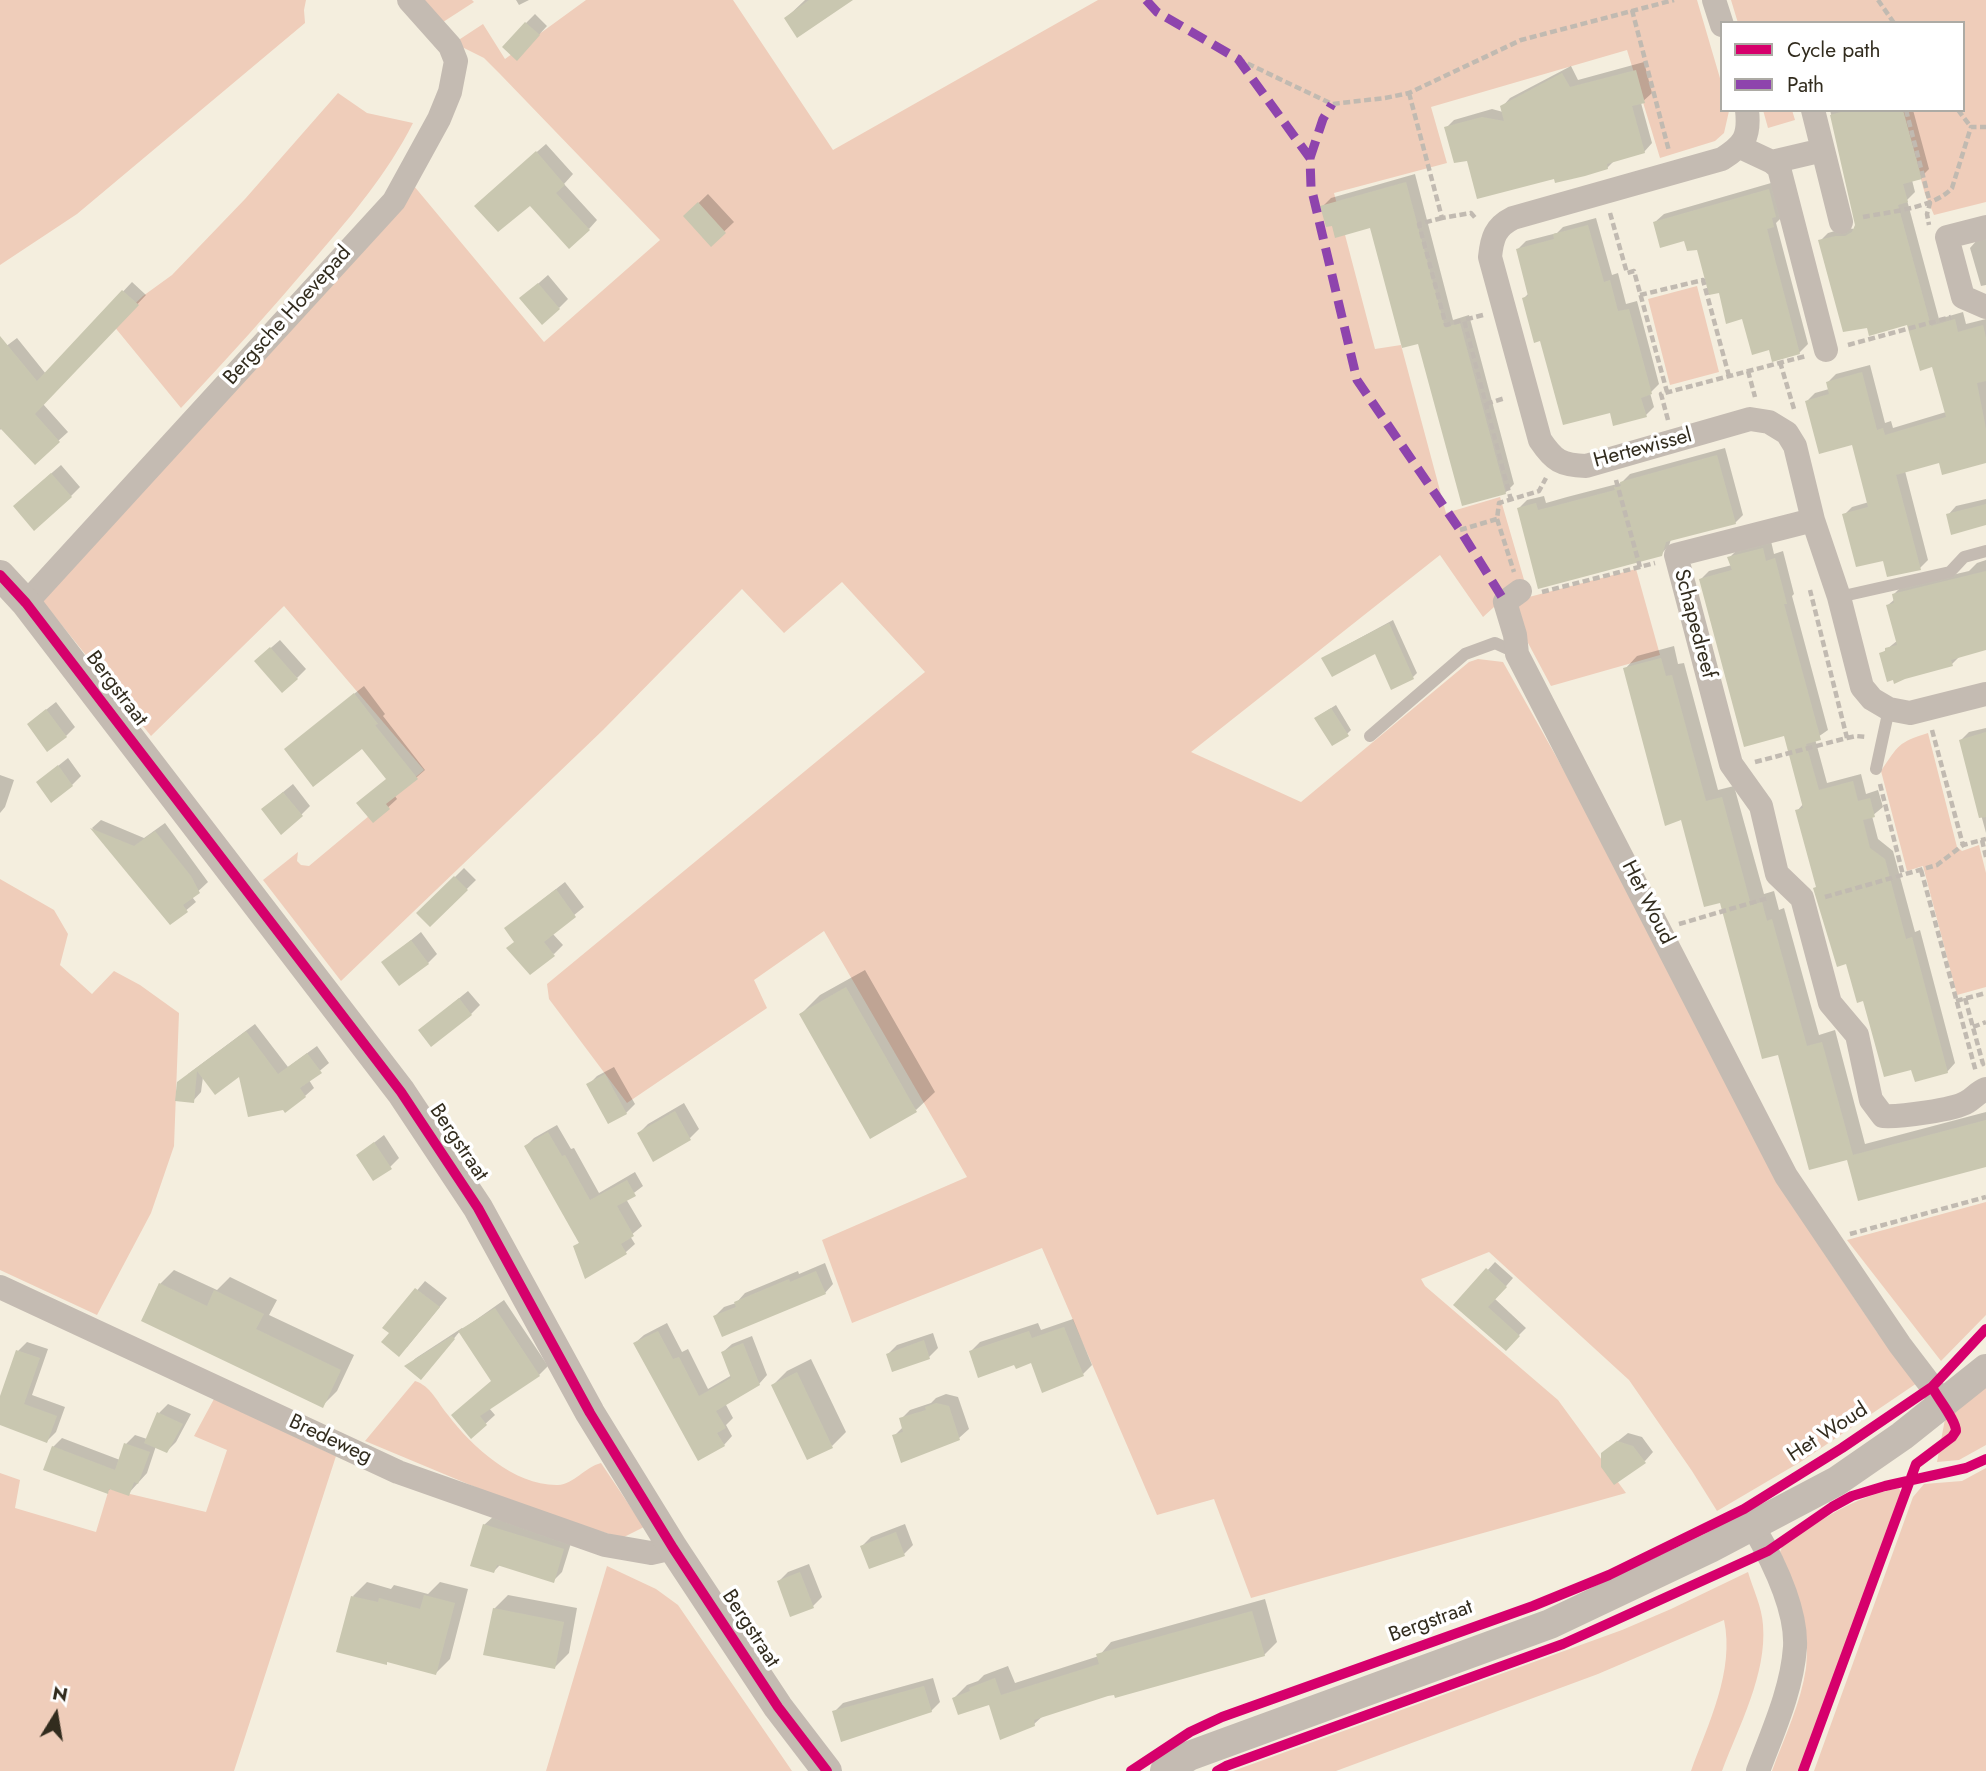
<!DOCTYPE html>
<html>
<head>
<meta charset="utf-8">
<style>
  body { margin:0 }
  #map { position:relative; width:1986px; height:1771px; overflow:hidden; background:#f4eede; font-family:Jost,sans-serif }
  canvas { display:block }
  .legend { position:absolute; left:1720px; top:21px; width:245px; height:91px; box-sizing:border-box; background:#fff; border:2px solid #adaba5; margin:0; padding:9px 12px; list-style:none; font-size:21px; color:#322c1e }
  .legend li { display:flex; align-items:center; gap:14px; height:35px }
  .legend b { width:35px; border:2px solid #adaba5 }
  .north { position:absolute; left:21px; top:1680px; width:70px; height:70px; -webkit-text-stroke:5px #fff; paint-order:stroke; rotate:11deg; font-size:19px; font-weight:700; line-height:28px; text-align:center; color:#322c1e }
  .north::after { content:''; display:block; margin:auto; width:24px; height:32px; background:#322c1e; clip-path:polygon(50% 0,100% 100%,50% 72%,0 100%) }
</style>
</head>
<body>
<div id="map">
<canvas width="1986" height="1771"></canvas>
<ul class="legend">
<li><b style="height:9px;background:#d6006c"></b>Cycle path</li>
<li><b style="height:9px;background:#8e44ad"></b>Path</li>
</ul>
<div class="north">N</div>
</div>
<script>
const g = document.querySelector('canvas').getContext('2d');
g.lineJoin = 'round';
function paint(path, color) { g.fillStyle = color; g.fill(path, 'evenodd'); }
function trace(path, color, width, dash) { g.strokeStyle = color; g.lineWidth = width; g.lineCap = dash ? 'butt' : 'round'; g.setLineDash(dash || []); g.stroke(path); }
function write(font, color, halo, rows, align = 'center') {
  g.font = font + ' Jost,sans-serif'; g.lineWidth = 7; g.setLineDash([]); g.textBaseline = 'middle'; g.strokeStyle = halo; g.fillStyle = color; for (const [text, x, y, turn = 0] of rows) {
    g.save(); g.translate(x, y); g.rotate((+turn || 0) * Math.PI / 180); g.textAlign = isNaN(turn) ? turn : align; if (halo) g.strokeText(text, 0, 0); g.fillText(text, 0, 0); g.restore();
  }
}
const green = new Path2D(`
  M0,0H306L304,10L305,23L77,214L0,265Z
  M422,0H472L474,2L440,24Z
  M586,0H733L833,150L1098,0H1697L1722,85V110L1729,111L1724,133L1715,141L1660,158L1627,50L1431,107L1447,163L1334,193L1375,349L1401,345L1446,513L1500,497L1529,597L1636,569L1660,655L1551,686L1504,598L1483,617L1440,555L1191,752L1301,802L1469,662L1478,659L1503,662L1575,790L1824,1253L1877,1332L1920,1381L1802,1461L1717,1511L1692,1471L1629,1380L1489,1252L1421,1279L1425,1286L1558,1400L1626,1493L1251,1598L1214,1499L1157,1515L1042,1248L852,1323L822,1240L967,1177L824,931L754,980L767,1008L627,1103L549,999L547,984L925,672L842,582L784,633L742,589L603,730L341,981L263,880L298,852L297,861L301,865L309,866L424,770L284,606L151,736L40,598L409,180L544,342L660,240L500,74L484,58L454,43L483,24L505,59Z
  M1731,0H1986V202L1934,215L1925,194L1902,110H1963V23H1738Z
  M338,93L367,113L413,123C387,174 353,214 316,257C272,309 227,359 181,408L113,325L143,296L172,275L245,199Z
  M1763,110H1792L1795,120L1768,128Z
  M1697,286L1719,372L1670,385L1648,299Z
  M1928,733L1957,847L1962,851L1979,845L1986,873V987L1957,995L1923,866L1907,871L1881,771C1898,746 1898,742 1928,733Z
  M0,879L54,910L68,934L60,965L92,994L114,971L140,985L179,1013L174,1146L151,1213L97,1315L0,1270Z
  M1986,1202V1315L1941,1361L1847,1240Z
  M415,1381C431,1386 437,1402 448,1415C472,1447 515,1486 558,1485C574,1484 585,1467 601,1463L644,1527L622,1538L523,1507L365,1441Z
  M1986,1385V1445L1959,1460L1937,1462L1945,1419Z
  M214,1399L336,1456L234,1771H0V1473L20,1480L15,1508L96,1532L109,1489L206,1512L227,1450L194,1436Z
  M1986,1468V1771H1814L1913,1497L1924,1484L1962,1481Z
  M1899,1488L1902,1494L1800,1771H1772C1784,1738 1801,1703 1806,1668C1811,1628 1796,1587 1780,1552L1782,1547C1820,1520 1853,1497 1899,1488Z
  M607,1566L656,1589L678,1605L792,1771H546Z
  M1748,1572C1753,1589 1762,1607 1763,1625C1767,1674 1739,1726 1722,1771H1691C1708,1724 1735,1671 1724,1620L1598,1674L1336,1771H1233L1622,1630L1671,1609Z`);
const shadow = new Path2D(`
  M516,0H529L519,5Z
  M805,0H850L786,18Z
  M535,14L547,26L526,49V23Z
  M1644,62L1652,93L1641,103L1652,143L1644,152L1615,160L1607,168L1555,177L1468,159L1446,128L1454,120L1492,109L1503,112L1502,107L1510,98L1571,66L1578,80Z
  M1830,110H1913L1929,169L1921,177L1912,180L1915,192L1907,200L1939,319L1963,312L1966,324L1986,319V461H1940L1905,471L1928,560L1920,568L1884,558L1844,515L1852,507L1869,502L1853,443L1807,401L1815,393L1829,389L1828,382L1836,374L1870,365L1885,423L1891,421L1893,428L1946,412L1933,365L1908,323L1820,241L1828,233L1845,228L1855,229L1857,226Z
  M546,144L573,174L564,184L597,220L589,229L529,203L485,197Z
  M1415,174L1453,320L1469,315L1514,484L1505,493L1420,342L1371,226L1333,224L1322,207L1331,198Z
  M1778,181L1782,217L1776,223L1808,344L1799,353L1771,348L1720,291L1698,248L1655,222L1664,214Z
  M708,194L734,222L711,244L685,216Z
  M1596,218L1612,275L1618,273L1626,304L1637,301L1659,384L1650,393L1654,407L1646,415L1611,411L1542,339L1524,298L1529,293L1518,249L1526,241L1557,233L1563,227Z
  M1986,237V285L1981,286L1970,248L1978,239Z
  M548,275L568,299L559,308L531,290Z
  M132,282L146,295L43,404L68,432L35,462L2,428L0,430V340L5,347L17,338L46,374Z
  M1725,448L1743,515L1735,523L1671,539L1669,546L1661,554L1519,508L1527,500L1544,496L1546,503L1567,497L1621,483L1630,474Z
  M61,465L80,487L71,496L24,497Z
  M1986,499V524L1948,515L1956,506Z
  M1771,541L1774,554L1783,551L1794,594L1792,596L1828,730L1815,739L1827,783L1861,774L1866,794L1878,790L1883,807L1872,816L1878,839L1893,851L1915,932L1920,930L1955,1063L1947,1072L1913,1068L1864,999L1817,886L1797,811L1804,803L1785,734L1701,579L1709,571L1732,565L1729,558L1737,550Z
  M1986,560V649L1959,657L1952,664L1881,654L1898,640L1888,605L1895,599L1893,595L1901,587L1969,571L1977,563Z
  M1393,620L1417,673L1413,677L1391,687L1376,652L1323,658Z
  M280,640L306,669L297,678L265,653Z
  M1674,646L1678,664L1684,663L1718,790L1734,786L1764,894L1774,891L1779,910L1784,908L1819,1035L1835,1030L1865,1144L1986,1112V1166L1849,1158L1779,1053L1721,901L1682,818L1625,669L1637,656Z
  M364,686L385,714L383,716L425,770L395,796L397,799L373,821L387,778L362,747L295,741Z
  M56,702L75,727L66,736L38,716Z
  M1336,705L1351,730L1347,734L1320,715Z
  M1986,728V833L1961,740L1969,732Z
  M68,758L81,776L72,785L38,782Z
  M0,775L14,780L5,807L0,813Z
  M293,784L310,806L301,815L272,801Z
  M101,820L144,838L165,823L208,882L192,897L196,902L171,923L92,828Z
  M464,868L476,880L430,925L419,913Z
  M565,882L584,907L552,933L563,945L554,954L516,941L506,928Z
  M421,932L437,954L428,963L384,962Z
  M865,970L935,1092L916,1110L801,1014L820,995Z
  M468,991L480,1005L471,1014L420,1030Z
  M255,1024L288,1067L317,1046L329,1063L309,1080L314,1088L305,1096L240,1074L203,1077L201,1092L193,1101L188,1074Z
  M614,1067L635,1104L626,1113L588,1085L597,1076Z
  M684,1103L699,1129L690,1138L639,1133L648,1124Z
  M557,1125L571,1149L574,1148L599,1193L635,1172L643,1186L626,1199L642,1226L630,1236L635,1244L626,1252L586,1276L575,1247L580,1242L526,1146L534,1138Z
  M384,1135L399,1158L390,1167L358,1155Z
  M1495,1262L1513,1278L1495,1299L1526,1328L1506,1348L1456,1305Z
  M825,1263L833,1284L825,1293L715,1316L724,1307L736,1303L745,1293L798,1271L799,1274Z
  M174,1270L217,1290L230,1277L277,1300L269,1315L354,1355L337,1391L323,1405L160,1284Z
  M425,1281L447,1298L407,1347L385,1328Z
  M504,1300L548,1366L539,1375L489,1408L495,1415L471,1437L493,1380L460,1331L430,1368L407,1366L416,1358L462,1328L463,1329Z
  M1073,1319L1092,1365L1083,1374L1032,1361L1015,1362L971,1351L980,1342L1038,1323L1041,1330Z
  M667,1323L682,1352L688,1349L708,1389L732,1375L723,1352L732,1344L752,1336L767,1375L759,1384L725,1403L733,1418L726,1425L732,1436L724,1445L635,1343L644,1335Z
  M933,1333L938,1348L929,1357L888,1354L897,1345Z
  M27,1342L48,1349L32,1395L65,1407L56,1432L47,1441L0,1424V1400L18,1351Z
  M811,1359L846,1432L832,1446L773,1385L787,1371Z
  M946,1394L958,1397L969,1429L959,1438L939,1445L894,1436L903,1427L901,1419L910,1410L931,1403L936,1398Z
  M168,1404L191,1414L176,1442L167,1451L156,1446L147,1473L128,1494L111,1488L107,1492L53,1447L62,1438L120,1460L126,1444L135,1435L147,1439L159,1413Z
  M1628,1433L1642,1437L1653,1452L1645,1461L1603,1453Z
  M494,1516L572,1540L562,1572L553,1581L500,1565L494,1571L484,1525Z
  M905,1524L913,1545L904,1554L862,1546L871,1537Z
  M809,1564L822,1597L813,1606L779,1581L788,1572Z
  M367,1582L391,1589L394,1585L428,1594L440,1582L468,1589L450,1659L436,1673L389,1660L386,1663L353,1596Z
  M508,1595L577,1608L569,1653L555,1667L494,1609Z
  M1265,1599L1277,1642L1264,1655L1115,1693L1044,1715L1034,1724L990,1703L954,1698L967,1685L978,1681L984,1675L1008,1666L1015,1683L1099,1656L1111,1642Z
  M933,1678L940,1702L931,1711L834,1712L843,1703Z`);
const building = new Path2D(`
  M809,0H853L797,38L784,18Z
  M525,22L540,35L517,61L502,47Z
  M1636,70L1645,103L1632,106L1645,153L1607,164L1608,169L1585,176L1555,183L1554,179L1477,199L1467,161L1454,163L1444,127L1482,117L1504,121L1500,106L1562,73L1570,87Z
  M1848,110H1903L1922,179L1903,184L1908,202L1898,205L1931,326L1955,319L1958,332L1983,325L1986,338V381L1977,383L1986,429V463L1942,475L1939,463L1896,475L1921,570L1887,577L1883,561L1856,567L1842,514L1868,507L1852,445L1819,454L1805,401L1829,394L1826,382L1862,372L1877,430L1883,428L1885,435L1946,417L1932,367L1920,371L1907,325L1869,336L1867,328L1843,332L1818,240L1836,236H1845L1852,232L1855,225L1830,115Z
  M536,151L565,185L556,193L590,230L569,249L530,206L498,232L474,206Z
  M1406,182L1445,327L1460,323L1506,494L1462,506L1418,344L1402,348L1370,228L1335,238L1332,226L1326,227L1320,206Z
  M1769,189L1776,217L1772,218L1774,227L1767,229L1800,354L1772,362L1769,350L1752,355L1742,319L1726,324L1719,293L1709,295L1697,250L1687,251L1684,241L1660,248L1653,222Z
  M698,202L726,233L711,247L683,216Z
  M1588,225L1604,282L1610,280L1618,311L1629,309L1652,394L1641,398L1647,417L1613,426L1610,413L1563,425L1540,341L1534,343L1527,317L1522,298L1528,296L1516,249L1554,239L1553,234Z
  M538,283L560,309L542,325L519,298Z
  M122,290L139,305L35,414L60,442L35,465L0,428V336L37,381Z
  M1717,455L1736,524L1666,542L1662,556L1538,589L1517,508L1536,503L1538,510L1558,505L1615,490L1614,487L1621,486L1620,482Z
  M51,473L72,497L34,531L13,506Z
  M1986,504V525L1951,535L1946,514Z
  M1763,548L1766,561L1775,558L1787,604H1784L1821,740L1806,744L1819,790L1853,781L1858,801L1870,798L1875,817L1863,820L1870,848L1885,859L1906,939L1912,937L1948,1073L1915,1082L1911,1070L1884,1077L1863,1001L1857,1003L1846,964L1837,967L1813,888L1816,887L1795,810L1803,808L1784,736L1744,747L1699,579L1732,570L1727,557Z
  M1986,571V650L1951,660L1953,666L1905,679L1894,684L1893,680L1887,682L1879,653L1885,651V648L1897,645L1886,605L1894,603L1892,594Z
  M1389,623L1414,679L1391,690L1375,654L1332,677L1321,658Z
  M270,647L298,679L282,693L254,661Z
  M1661,658L1666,676L1672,675L1706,801L1722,797L1751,905L1762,902L1767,921L1772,919L1807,1046L1822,1042L1853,1155L1986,1120V1167L1858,1201L1847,1160L1809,1170L1778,1055L1762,1059L1720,903L1704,907L1681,820L1665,826L1623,668Z
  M354,693L378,724L375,725L418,779L386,804L390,809L373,823L356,803L386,779L362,749L313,787L284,749Z
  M1331,708L1349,736L1332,746L1314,718Z
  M46,709L67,737L47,752L27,724Z
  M1986,732V817L1979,818L1959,740Z
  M58,765L73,786L51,803L36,782Z
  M283,792L303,816L281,835L261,809Z
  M90,828L134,846L155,831L191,876L200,893L183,905L188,912L170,925Z
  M454,876L468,890L430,927L416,913Z
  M556,889L576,917L544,942L555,956L530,975L506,948L514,942L504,928Z
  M411,940L429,964L399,986L381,962Z
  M846,987L917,1112L870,1139L799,1014Z
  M459,998L472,1015L431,1047L418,1030Z
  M246,1031L278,1074L307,1053L322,1073L300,1088L306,1097L285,1113L283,1110L248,1117L239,1077L215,1095L197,1071L194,1103L175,1101L177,1082Z
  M605,1074L627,1114L608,1124L586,1084Z
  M675,1111L691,1140L653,1162L637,1133Z
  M548,1132L562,1156L565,1155L590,1200L627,1180L636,1196L617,1206L634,1236L621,1244L627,1254L585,1279L573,1246L579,1243L524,1146Z
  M374,1142L392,1169L373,1181L356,1155Z
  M1486,1268L1507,1287L1488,1307L1520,1336L1506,1351L1453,1305Z
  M816,1271L826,1294L722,1337L713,1316L736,1307L734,1302L789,1279L790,1282Z
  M159,1283L207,1306L214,1290L264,1314L256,1329L341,1370L323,1408L141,1321Z
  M415,1288L440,1307L399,1357L381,1342L389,1333L382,1328Z
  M495,1308L540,1376L480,1416L487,1425L471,1439L451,1415L491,1381L458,1331Z
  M1064,1327L1084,1376L1042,1393L1031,1363L1016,1369L1014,1365L978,1378L969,1351L1029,1331L1032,1338Z
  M658,1331L673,1359L679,1357L699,1396L731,1378L721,1352L743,1343L760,1385L716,1411L726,1428L717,1433L725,1446L698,1461L633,1343Z
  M452,1336L455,1339L421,1380L404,1366Z
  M924,1340L930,1359L892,1372L886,1354Z
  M16,1350L40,1358L24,1404L57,1416L47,1443L0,1425V1396Z
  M797,1372L833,1448L807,1460L771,1385Z
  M936,1403L949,1406L960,1440L901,1463L892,1435L903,1432L899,1418L926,1410L925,1407Z
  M157,1412L183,1424L167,1453L144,1443Z
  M1617,1441L1633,1446L1646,1463L1614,1485L1601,1467V1453Z
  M124,1443L150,1452L138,1484L134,1482L129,1496L109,1489L108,1494L43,1470L52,1446L115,1470Z
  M483,1524L564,1549L554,1583L497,1565L494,1573L470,1566Z
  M896,1532L905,1556L869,1569L860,1546Z
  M800,1572L814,1608L790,1617L777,1581Z
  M424,1595L455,1603L436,1675L387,1662V1665L336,1652L351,1596L378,1602L379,1598L420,1609Z
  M493,1608L564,1622L555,1669L483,1655Z
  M1252,1611L1265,1656L1115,1698L1114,1695L1108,1696L1034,1720L1035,1726L1000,1740L989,1705L958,1715L952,1698L970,1691L969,1688L995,1678L1001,1695L1099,1664L1096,1654Z
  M924,1686L932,1712L841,1742L832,1711Z`);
const path = new Path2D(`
  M1878,0L1894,23
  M1632,10L1669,151
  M1238,59L1332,104L1385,98L1409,93L1521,40L1674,0
  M1409,93L1442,218L1471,213L1477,220
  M1906,110L1930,203L1927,214L1929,225
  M1958,110L1971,127
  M1610,213L1627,273L1634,271L1667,392
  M1863,217C1888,212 1935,208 1952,188L1971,127H1986
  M1442,218L1419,224L1446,325L1464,320
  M1640,295L1703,280L1729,376
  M1483,315L1464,320L1511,500
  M1848,345L1951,317
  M1780,362L1794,409
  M1748,371L1755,397
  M1486,404L1505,398
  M1668,420L1661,394L1806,356
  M1616,480L1640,567
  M1497,519L1514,572
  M1460,530L1497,519L1499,503L1539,491L1546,478
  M1542,592L1655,563
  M1932,730L1963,845
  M1847,738L1856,736L1867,737
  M1755,762L1847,738L1810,590
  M1880,784L1903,875
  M1982,840L1986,857
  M1921,870L1976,1072
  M1825,897L1937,865L1963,845L1986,839
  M1679,924L1768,898
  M1965,998L1983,1064L1978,1065
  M1956,1001L1986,993
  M1973,1027L1986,1022
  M1850,1234L1986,1197`);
const service = new Path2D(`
  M1839,597L1950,572L1964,557L1986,551
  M1370,736L1465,654L1495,643L1517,653
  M1876,769L1889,709`);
const minor = new Path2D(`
  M1714,0L1722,25
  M1747,110C1750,137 1744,145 1722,159L1513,218C1495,227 1492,238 1490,257L1540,440C1554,461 1561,465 1586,466L1750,419L1769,422L1787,433L1795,446L1813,520L1839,597L1862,687L1872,699L1889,709L1910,713L1986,694
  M1813,110L1841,222
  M1740,147L1772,162L1779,168L1826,350
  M1772,162L1823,150
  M1986,227L1947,237L1963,297L1986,307
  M1813,520L1676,555L1731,764L1761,806L1777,874L1802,898L1830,1003L1857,1035L1871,1100L1883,1116C1900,1117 1954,1110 1967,1102C1974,1098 1978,1092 1986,1089
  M1520,591L1505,602L1515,635L1517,654L1786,1176L1900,1345L1932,1387L1941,1405
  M26,603L394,201L439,119L450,92L456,61L450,46L409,0
  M0,1287L398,1472L605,1545L651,1553L673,1548
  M1753,1526C1772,1559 1797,1609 1795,1647C1792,1690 1773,1731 1758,1771`);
const tertiary = new Path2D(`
  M0,575L26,603L401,1092L478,1208L590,1413L673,1548L778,1707L827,1771
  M1165,1771L1189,1756L1550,1624L1710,1548L1837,1481L1902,1436L1986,1369`);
const quiet = new Path2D(`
  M1146,0L1157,12L1238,59L1310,158L1311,187L1357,380L1460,530L1505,602
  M1310,158L1323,119L1332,104`);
const cycleway = new Path2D(`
  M0,575L26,603L401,1092L478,1208L590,1413L673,1548L778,1707L827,1771
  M1131,1771L1190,1732L1222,1717L1533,1606L1609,1575L1744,1509L1842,1448L1932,1387L1986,1329
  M1217,1771L1226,1766L1563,1644L1768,1551L1832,1507L1852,1496L1885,1486L1966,1468L1986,1459
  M1803,1771L1916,1464L1952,1437L1956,1431C1956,1420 1938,1399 1932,1387`);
const streetNames = [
  ["Bergsche Hoevepad",288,316,-48],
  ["Hertewissel",1643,449,-15],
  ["Schapedreef",1694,624,75],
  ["Bergstraat",116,689,53],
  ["Het Woud",1647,903,63],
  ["Bergstraat",458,1143,56],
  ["Het Woud",1828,1433,-33],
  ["Bredeweg",330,1440,25],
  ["Bergstraat",1431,1622,-20],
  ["Bergstraat",750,1629,57]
];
paint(green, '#efcdba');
paint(shadow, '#0003');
paint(building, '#c9c7b0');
trace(path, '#c1bab1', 4.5, [7, 3.5]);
trace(service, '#c4bbb2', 12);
trace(minor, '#c4bbb2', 24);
trace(tertiary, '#c4bbb2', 30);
trace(quiet, '#8e44ad', 9, [18, 9]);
trace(cycleway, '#d6006c', 10);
write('21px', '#322c1e', '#fff', streetNames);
</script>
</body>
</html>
